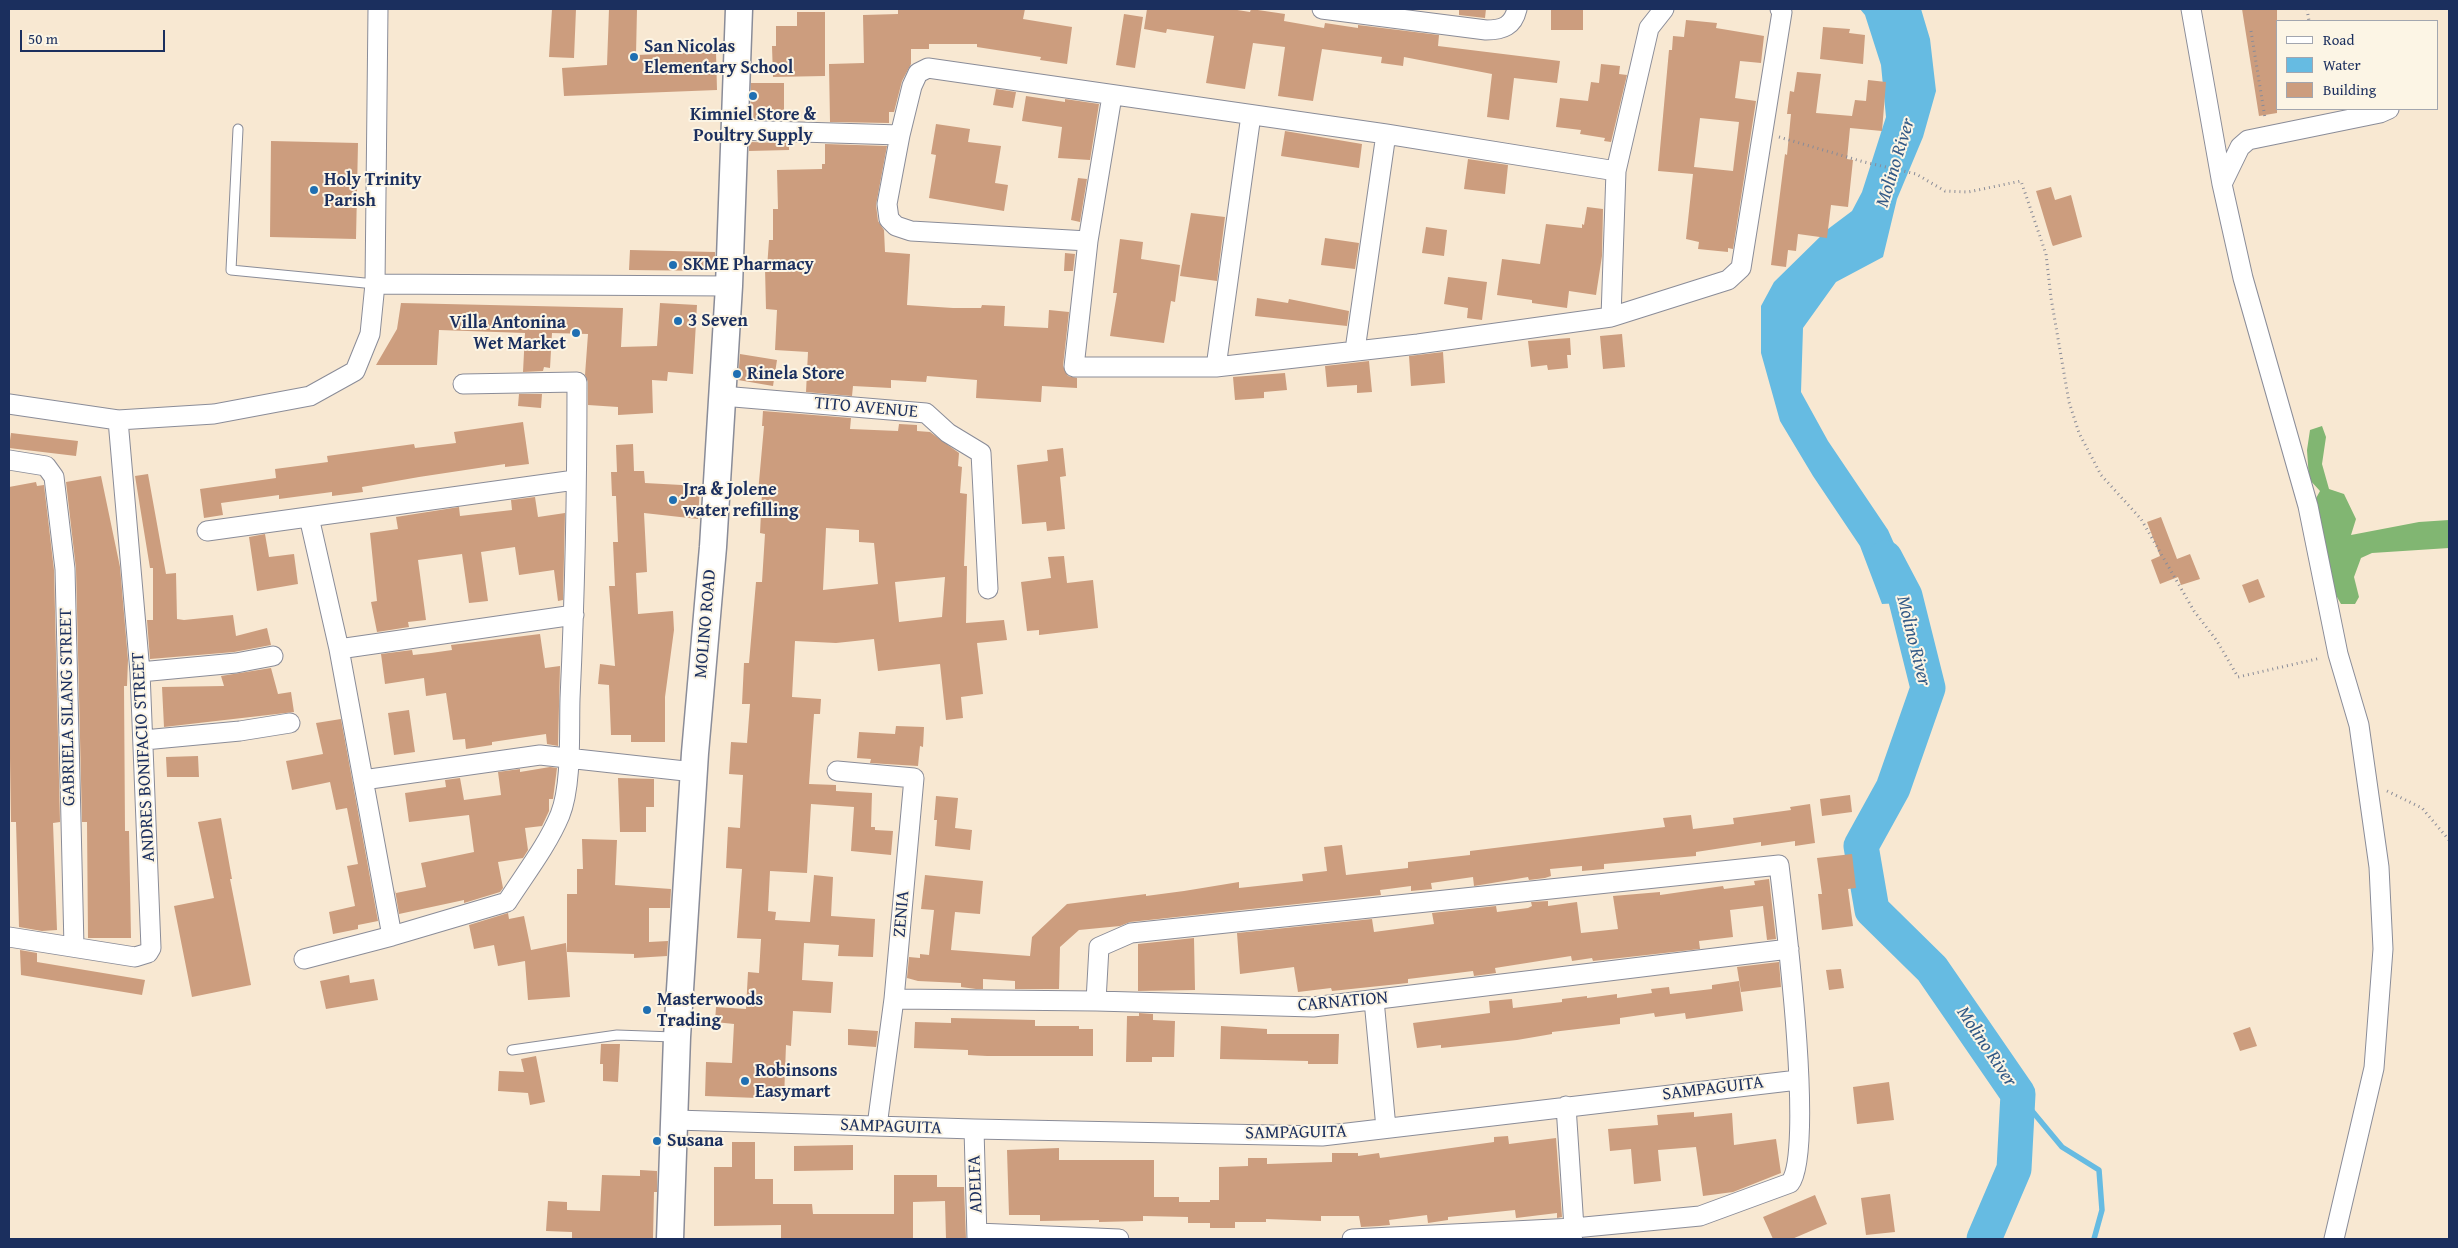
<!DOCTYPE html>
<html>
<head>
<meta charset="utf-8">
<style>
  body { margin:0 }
  #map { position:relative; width:2458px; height:1248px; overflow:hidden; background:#f8e8d2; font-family:"Gentium Book Plus",serif }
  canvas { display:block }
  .frame { position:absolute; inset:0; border:10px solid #1b2f5e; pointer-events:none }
  .legend { position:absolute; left:2276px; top:20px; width:162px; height:90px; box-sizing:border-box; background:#fcf5e5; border:1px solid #a2a6af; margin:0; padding:6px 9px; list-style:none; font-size:15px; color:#1b2f5e }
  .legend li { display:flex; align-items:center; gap:10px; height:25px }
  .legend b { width:25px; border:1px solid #a2a6af }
  .scale { position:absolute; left:20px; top:30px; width:145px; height:22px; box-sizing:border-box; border:2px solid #1b2f5e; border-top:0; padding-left:6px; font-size:15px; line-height:18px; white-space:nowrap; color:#1b2f5e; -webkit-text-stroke:4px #fcf5e5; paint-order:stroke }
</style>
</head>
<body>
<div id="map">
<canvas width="2458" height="1248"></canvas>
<div class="frame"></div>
<ul class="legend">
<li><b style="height:6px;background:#fff"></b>Road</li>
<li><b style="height:14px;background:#66bbe2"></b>Water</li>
<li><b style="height:14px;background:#cc9d7e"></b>Building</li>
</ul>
<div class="scale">50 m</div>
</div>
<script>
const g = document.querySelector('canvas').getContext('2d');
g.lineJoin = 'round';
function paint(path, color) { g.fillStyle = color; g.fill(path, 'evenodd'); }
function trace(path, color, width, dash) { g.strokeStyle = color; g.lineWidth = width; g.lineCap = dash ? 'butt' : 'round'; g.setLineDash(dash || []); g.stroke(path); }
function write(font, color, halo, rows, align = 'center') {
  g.font = font + ' "Gentium Book Plus",serif'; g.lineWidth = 4; g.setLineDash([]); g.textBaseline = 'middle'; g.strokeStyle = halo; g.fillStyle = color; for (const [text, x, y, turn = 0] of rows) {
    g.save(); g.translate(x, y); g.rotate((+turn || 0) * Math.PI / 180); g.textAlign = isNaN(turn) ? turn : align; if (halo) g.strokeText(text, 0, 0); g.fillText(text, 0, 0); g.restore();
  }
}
const forest = new Path2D(`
  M2322,426L2326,437L2322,464L2329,489L2344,494L2356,519L2351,535L2419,522L2449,520V548L2372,553L2361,558L2354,577L2359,597L2355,604H2341L2333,590L2322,550L2324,536L2315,500L2320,491L2309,479L2307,450L2310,430Z`);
const water = new Path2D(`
  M1860,9H1921L1930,39L1936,91L1923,137L1897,199L1883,257L1836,282L1803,328L1801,392L1828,441L1888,530L1920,602L1882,604L1860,546L1813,476L1780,421L1761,353V306L1774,282L1828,229L1852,211L1862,192L1886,117L1881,65L1865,15Z`);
const stream = new Path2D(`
  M2018,1094L2062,1147L2099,1170L2102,1210L2094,1239`);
const river = new Path2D(`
  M1885,558L1905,596L1928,688L1893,788L1861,846L1872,910L1932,969L2018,1094L2014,1169L1984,1239`);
const building = new Path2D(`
  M552,9H576L574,58L549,57Z
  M609,9H637L636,55L716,52L717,90L564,96L562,68L607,65Z
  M934,9H1025L1023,19L1072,27L1067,64L1040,60L1041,57L977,47V44H929V49H911V64L902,81L894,112H889V123L830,122L829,64L864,63L863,15L898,14V10Z
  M1147,9H1231L1250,12L1251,9L1285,14L1284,21L1324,28L1325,23L1358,28V25L1439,35L1438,46L1560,61L1557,83L1514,78L1509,120L1487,117L1492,74L1404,57L1403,66L1381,63L1382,57L1322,49L1313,101L1278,96L1285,47L1253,43L1245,89L1206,83L1214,36L1167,29L1166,33L1144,29Z
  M1459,9H1486L1485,18L1459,15Z
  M1551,9L1583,10V30H1551Z
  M2242,9H2277V113L2259,116Z
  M797,12H825V76L773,77L772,46H776V26H797Z
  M1124,14L1143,17L1135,68L1116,65Z
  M1686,20L1717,23L1716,28L1764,36L1761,63L1740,61L1735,98L1756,101L1733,249L1728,248V252L1698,249L1699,242L1686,239L1693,174L1658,171L1669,50H1672L1673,36L1684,37ZM1700,118L1739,122L1733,171L1694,167Z
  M1823,27L1850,29L1849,33L1865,35L1863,64L1820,59Z
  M1601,64L1620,66L1619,74L1627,75L1611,142L1604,141L1605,138L1580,134L1581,130L1556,127L1560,98L1588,101L1591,82L1599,83Z
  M1797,72L1821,74L1816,113L1852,116L1855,100L1866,101L1868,80L1886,82L1882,131L1850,128L1847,159L1853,160L1848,207L1831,205L1827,238L1798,234L1796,251L1788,250L1786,267L1771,265L1785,154L1787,155L1791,114H1787L1790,91L1794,92Z
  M751,83H784V120L750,119Z
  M996,89L1016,92L1013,108L993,105Z
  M1026,96L1065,102V99L1099,104L1090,160L1058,158L1062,127L1022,121Z
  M936,124L970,129L968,142L1001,146L995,183L1008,185L1004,211L929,198L936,155L931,154Z
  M1285,131L1362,144L1359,168L1281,156Z
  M271,141L358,143L356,239L270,237Z
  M749,142L789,143V150L749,151Z
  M825,144L887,146L876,205L878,221L884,230L885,252L910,254L907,305L953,308H981L982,305L1005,306L1004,326L1048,328L1049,310L1069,312L1063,366L1068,376L1077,378V388L1042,386L1041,402L976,398L977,380L927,376L926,382L891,380V388L853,386L852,396L806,392L808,352L775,350L777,310L766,309L765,268H767L769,240H773V209H778L777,170L822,169V164H825Z
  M1468,159L1508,165L1505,194L1464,189Z
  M1078,178L1087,179L1080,222L1071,220Z
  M2051,187L2055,200L2071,195L2082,237L2053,246L2052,244L2036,191Z
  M1587,207L1603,209L1602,256L1596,295L1569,291L1567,308L1532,303V300L1497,295L1502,259L1540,264L1546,224L1582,228V224L1584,225Z
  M1191,213L1225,217L1217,281L1180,276Z
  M1426,227L1447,230L1444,256L1422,253Z
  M1325,238L1359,243L1355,269L1321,265Z
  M1120,239L1143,242L1141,259L1180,265L1175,302L1171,301L1164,343L1110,336L1117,293H1113Z
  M630,250L715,252V271L629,270Z
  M1065,253L1075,254L1073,271H1064Z
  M1448,277L1487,282L1482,320L1467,318L1468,308L1444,304Z
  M1257,298L1288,303L1289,299L1349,311L1347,326L1255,316Z
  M401,303L623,308L621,347L657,346L660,303L697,305L693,374L668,372L667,381L652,380L653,413L618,415V407L588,405V382L585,375L588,334L552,333L550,368L544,367L543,371L523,372L525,333L439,330L437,365H376L397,329Z
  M1622,334L1625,367L1603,369L1600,336Z
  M1570,338L1571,355H1567L1568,368L1548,370L1547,365L1531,367L1528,341Z
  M1443,352L1445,383L1411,386L1409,356Z
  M740,354L777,360L773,386L738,380Z
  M1369,361L1372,392L1357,393V385L1327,387L1325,366Z
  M1285,373L1287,390L1264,392V398L1235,400L1233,377Z
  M519,394H542L541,408L518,406Z
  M763,411L851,418L850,429L898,431L899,424L917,425V431L930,432L959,453L958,466L962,467L960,493L967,494L964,566H967L966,623L1004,620L1007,640L977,643L983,694L961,697L963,718L946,720L940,664L878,671L874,639L836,643L795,641L792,697L821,699L820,714H814L809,784L836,785V791L872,793L871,827H875V830L893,831L891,855L851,851L854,807L811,804L807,873L770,871L768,911L776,912L775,920L810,922L814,875L833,877L831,916L875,919L873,957L838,956L839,945L804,943L802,980L833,982L831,1013L793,1011L791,1046L786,1045L784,1099L705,1096L706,1062L732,1063L734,1024L715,1022L716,1007L746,1009L748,972L759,973L761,939L737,938L742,869L726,868L728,827L740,828L743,775L729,774L731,742L747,743L750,704H742L744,663H749L756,582H762L765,534L760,533L762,493H758L764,426H762ZM826,528L859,530V542L874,543L878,584L823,590ZM945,577L942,617L899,622L895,582Z
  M523,422L529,464L505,467V464L419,477L362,487L363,492L332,496V492L279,499V495L221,503L223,515L204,518L200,489L276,478L275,469L328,462L327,456L414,444L415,448L456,443L454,432Z
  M11,433L78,441L76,456L9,448Z
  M633,444L634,471H644L645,483L700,486L698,519L644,513L647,572L636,573L638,614L673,611L674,630L665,697V742H631V735H611L609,685L598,684L600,664L615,666L609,586H615L613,542H618L616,496H612L611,472H617L616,445Z
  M1063,448L1066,476L1060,477L1065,529L1047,531L1046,522L1022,524L1017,465L1048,461L1047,450Z
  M148,474L166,574L176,573L177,619L184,620L233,615L236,636L267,628L271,645L234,652L150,659L147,620H153V568H150L135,476Z
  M101,476L120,567L128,660L127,686H124L125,831H129L131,938H88L87,822H82L76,569L66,482Z
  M36,482L37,486L44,485L54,570L60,822L53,823L57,930L42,931L19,927L16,822H11L9,694V487Z
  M535,497L538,517L565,513L563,600L558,601L554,570L519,575L515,547L481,552L488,601L469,603L462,554L418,560L426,620L408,622L409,627L377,632L371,602L377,601L370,533L398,529L396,517L459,507L460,516L512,510L511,500Z
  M2161,517L2177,559L2190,554L2200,579L2181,585L2178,577L2160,584L2151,560L2160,556L2147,522Z
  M265,534L269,557L294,554L298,584L257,591L249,537Z
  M1064,556L1067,583L1093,580L1098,628L1039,635V630L1027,631L1021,582L1051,578L1048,557Z
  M2258,579L2265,597L2249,603L2242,585Z
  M540,634L545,668L560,666L558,746L547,744L546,734L492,742V745L466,749L465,739L453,740L446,693L426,696L424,678L385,684L381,654L412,650L413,655L431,653L452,650L451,645Z
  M271,668L278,694L291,692L294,712L164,727L162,687L224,686L221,676Z
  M409,710L415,752L394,755L388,713Z
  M341,719L378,921L358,925V929L333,934L329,912L355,906L347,866L358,864L347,808L336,810L330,782L292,790L286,761L323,754L316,723Z
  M896,726L924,727L923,747L920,746L918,766L870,763L871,759L857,758L859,732L895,734Z
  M198,756L199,777H167L166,757Z
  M550,767L557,768L553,799H549V811L542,826L525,828L528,850L523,858L498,862L503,888L500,892L464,903V900L399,914L395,890L396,893L426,887L421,863L474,852L469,815L409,822L405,793L446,787L445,780L460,778L464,800L501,795L498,772L520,769V772Z
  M618,778L654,779V807H646V832H620Z
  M1850,795L1852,812L1822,816L1820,799Z
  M936,796L958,798L955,828L972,830L970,850L935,846L937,820H934Z
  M1810,804L1815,843L1795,846V841L1761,846V842L1696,852V856L1604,864V869L1582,871V866L1550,869L1551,876L1545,878L1529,880L1528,877L1474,886L1473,877L1431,883L1432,889L1411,891V886L1380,890L1381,895L1130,922L1120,926L1079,930L1060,947L1059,989H1015V981L983,979V989H976L961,987V983L918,981L907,978L909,957L920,958V954L929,955L934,910L921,909L925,875L983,881L980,914L955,912L951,950L1030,956L1032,937L1067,904L1146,894V896L1184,891L1239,882V888L1303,881L1302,874L1327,871L1324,847L1342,845L1346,875L1408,868V862L1470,855V851L1665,827L1663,818L1691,815L1693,829L1734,824L1733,818L1791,810L1790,807Z
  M221,818L232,879H230L251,985L192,997L174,906L214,898L198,822Z
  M582,839L617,840L615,885L671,889L670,908H649V942L668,941L667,956L634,958V954L567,952V894H577V869H583Z
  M1852,854L1856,888L1848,889L1853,926L1822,930L1818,894H1822L1817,858Z
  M1769,879L1776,939L1767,940L1763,906L1730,910L1733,937L1699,941L1700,949L1593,961L1592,958L1572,961L1571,956L1495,968L1496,973L1474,976L1473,971L1408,979V983L1332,991L1331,988L1298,992L1294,967L1240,974L1237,933L1372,919L1374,932L1434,924L1432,913L1496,906L1497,912L1528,908L1532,906L1531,902L1548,901V906L1577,902L1581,933L1618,929L1613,896L1660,892V895L1723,886L1724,889L1755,885L1754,881Z
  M508,913L509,919L524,916L531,950L566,943L570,997L528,1000L525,961L498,966L494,945L474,949L469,925Z
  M1194,938L1195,990L1138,991V944Z
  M20,950L37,953V962L145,980L142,995L21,975Z
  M1779,962L1781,987L1741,992L1737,967Z
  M1841,969L1844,988L1829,990L1826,970Z
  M349,975L350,983L374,979L378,1000L326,1009L320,981Z
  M1739,981L1743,1011L1686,1019L1685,1013L1655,1017L1654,1013L1620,1018V1024L1552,1032V1034L1517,1040L1441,1048V1045L1417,1048L1413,1023L1490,1013L1489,1001L1512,999L1513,1008L1562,1002V999L1587,996V998L1617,994V998L1652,993L1651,989L1669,987L1670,994L1712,989V985Z
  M1139,1013L1153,1014V1020L1175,1021L1174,1057H1152V1062H1126L1127,1016H1139Z
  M951,1018L1035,1020V1026H1079V1029H1093V1056H987L968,1055V1050L914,1048L915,1022L951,1023Z
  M1221,1026L1267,1029V1034H1339L1338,1064H1308V1061L1220,1059Z
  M2250,1027L2257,1046L2240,1051L2233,1033Z
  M848,1029L878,1031L876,1047L848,1045Z
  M601,1044H620L618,1082L603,1081V1064H600Z
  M536,1056L545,1102L530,1105L528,1093L498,1091L499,1071L524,1072L521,1059Z
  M1889,1082L1894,1120L1857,1124L1853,1087Z
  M1694,1112V1117L1732,1113L1734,1145L1776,1139L1781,1173L1733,1192L1703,1196L1696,1147L1658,1150L1661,1181L1634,1184L1631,1149L1610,1151L1608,1129L1658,1125L1657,1115Z
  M1508,1136L1509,1144L1556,1138L1562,1217L1557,1218V1213L1516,1218L1515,1210L1448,1217V1220L1428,1223L1427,1215L1389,1220L1390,1225L1379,1226L1361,1227L1359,1216H1321V1221L1266,1219V1222H1235V1228H1210V1223H1188V1217L1143,1216V1221L1099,1222V1220L1040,1221V1215H1009L1007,1150L1059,1148V1160H1154V1197H1179V1202H1210V1200H1219V1167L1248,1166V1158H1267V1164L1332,1162V1153H1358V1156L1379,1153L1380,1158L1494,1142V1137Z
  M732,1142H755V1179H773V1204H812L813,1214H894V1175H937V1187H964L966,1239H946L945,1201L913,1202V1238L781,1239V1225L714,1226V1167H732Z
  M853,1145V1170L794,1171V1146Z
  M640,1170L657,1171V1192H654L653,1239H572V1232L546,1231L548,1201L567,1202V1210L600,1211L602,1175L640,1176Z
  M1890,1194L1895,1232L1866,1235L1861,1198Z
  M1815,1195L1827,1224L1792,1239H1773L1763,1217Z`);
const path = new Path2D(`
  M2307,9L2309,21
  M2251,31L2265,118
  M1779,137L1864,162L1916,174L1945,191L1968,192L2021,181L2046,254L2051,298L2069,402L2079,433L2101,475L2141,519L2194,611L2217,641L2238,677L2321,658
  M2387,791L2422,808L2449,840`);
const service = new Path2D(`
  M238,129L231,270L375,284
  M512,1050L617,1035L674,1037`);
const minor = new Path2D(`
  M1322,9L1486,30C1503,30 1513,26 1517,9
  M1664,9L1649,28L1616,171L1611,317L1728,280L1741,268L1782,12L1780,9
  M2191,9L2222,184L2243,278L2308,506L2338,654L2359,725L2379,867L2383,949L2374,1068L2334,1239
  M1112,96L1088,241L1074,367H1216L1418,344L1611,317
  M734,130L900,135
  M2222,184L2240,147L2248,140L2380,113L2389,109
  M1088,241L911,231L896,226L889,219L887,204L900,135L912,86L918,73L928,68L1386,134L1616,171
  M375,284L729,286
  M1355,350L1386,134
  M1216,367L1251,115
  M722,396L926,413L948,433L981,453L988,589
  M9,404L118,420L214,414L310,396L355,371L370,334L375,284L378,9
  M9,460L46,466L54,477L65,569L74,947
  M309,517L339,649L392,936
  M207,531L575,480
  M339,649L574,615
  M140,672L236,663L273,656
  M144,740L240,731L290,723
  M837,771L914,778L894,999L877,1126
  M363,780L540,755L694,772
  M9,937L135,957L148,953L151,948L140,672L118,420
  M304,959L392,936L507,902C525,874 547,846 560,815C572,785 569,732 570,699C575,593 577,487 577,382L463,384
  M894,999L1096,1001L1313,1007L1789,949
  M1374,1000L1386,1128
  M1096,1001L1099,947L1131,933L1779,865C1785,915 1815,1152 1790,1183L1700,1216L1574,1228L1352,1239
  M1566,1106L1574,1228L1572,1239
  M675,1120L974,1129L1322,1136L1798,1080
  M974,1129L977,1239
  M977,1233L1119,1239`);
const secondary = new Path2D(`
  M670,1239L677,1037L695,753L713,547L729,286L739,9`);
const markers = [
  [634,57,5,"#1f6fb2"],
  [753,96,5,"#1f6fb2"],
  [314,190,5,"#1f6fb2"],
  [673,265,5,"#1f6fb2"],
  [678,321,5,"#1f6fb2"],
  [576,333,5,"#1f6fb2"],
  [737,374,5,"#1f6fb2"],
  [673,500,5,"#1f6fb2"],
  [647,1010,5,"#1f6fb2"],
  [745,1081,5,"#1f6fb2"],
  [657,1141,5,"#1f6fb2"]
];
const poiNames = [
  ["San Nicolas",644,47],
  ["Elementary School",644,68],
  ["Kimniel Store &",753,115,"center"],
  ["Poultry Supply",753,136,"center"],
  ["Holy Trinity",324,180],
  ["Parish",324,201],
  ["SKME Pharmacy",683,265],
  ["3 Seven",688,321],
  ["Villa Antonina",566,323,"right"],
  ["Wet Market",566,344,"right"],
  ["Rinela Store",747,374],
  ["Jra & Jolene",683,490],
  ["water refilling",683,511],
  ["Masterwoods",657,1000],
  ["Trading",657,1021],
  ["Robinsons",755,1071],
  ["Easymart",755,1092],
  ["Susana",667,1141]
];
const streetNames = [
  ["TITO AVENUE",866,408,5],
  ["MOLINO ROAD",706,624,-85],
  ["GABRIELA SILANG STREET",68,707,-91],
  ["ANDRES BONIFACIO STREET",144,757,-93],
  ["ZENIA",902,914,-85],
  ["CARNATION",1343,1002,-5],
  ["SAMPAGUITA",1713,1089,-7],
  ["SAMPAGUITA",891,1127,2],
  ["SAMPAGUITA",1296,1133,-1],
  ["ADELFA",976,1184,-92]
];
const waterNames = [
  ["Molino River",1896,163,-73],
  ["Molino River",1913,641,76],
  ["Molino River",1986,1047,56]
];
paint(forest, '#81b672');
paint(water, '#66bbe2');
trace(stream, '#66bbe2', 5.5);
trace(river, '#66bbe2', 35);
paint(building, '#cc9d7e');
trace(service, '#8a8c98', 11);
trace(minor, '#8a8c98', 21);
trace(secondary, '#8a8c98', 29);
trace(path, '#8a8c98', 3, [1, 4]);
trace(service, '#fff', 9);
trace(minor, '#fff', 19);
trace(secondary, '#fff', 26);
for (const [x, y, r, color] of markers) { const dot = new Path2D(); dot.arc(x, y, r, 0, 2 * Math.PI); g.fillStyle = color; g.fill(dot); trace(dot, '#fcf5e5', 2); }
write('bold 18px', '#1b2f5e', '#fcf5e5', poiNames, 'left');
write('18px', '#1b2f5e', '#fcf5e5', streetNames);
write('italic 19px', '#325986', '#fcf5e5', waterNames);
</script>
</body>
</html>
